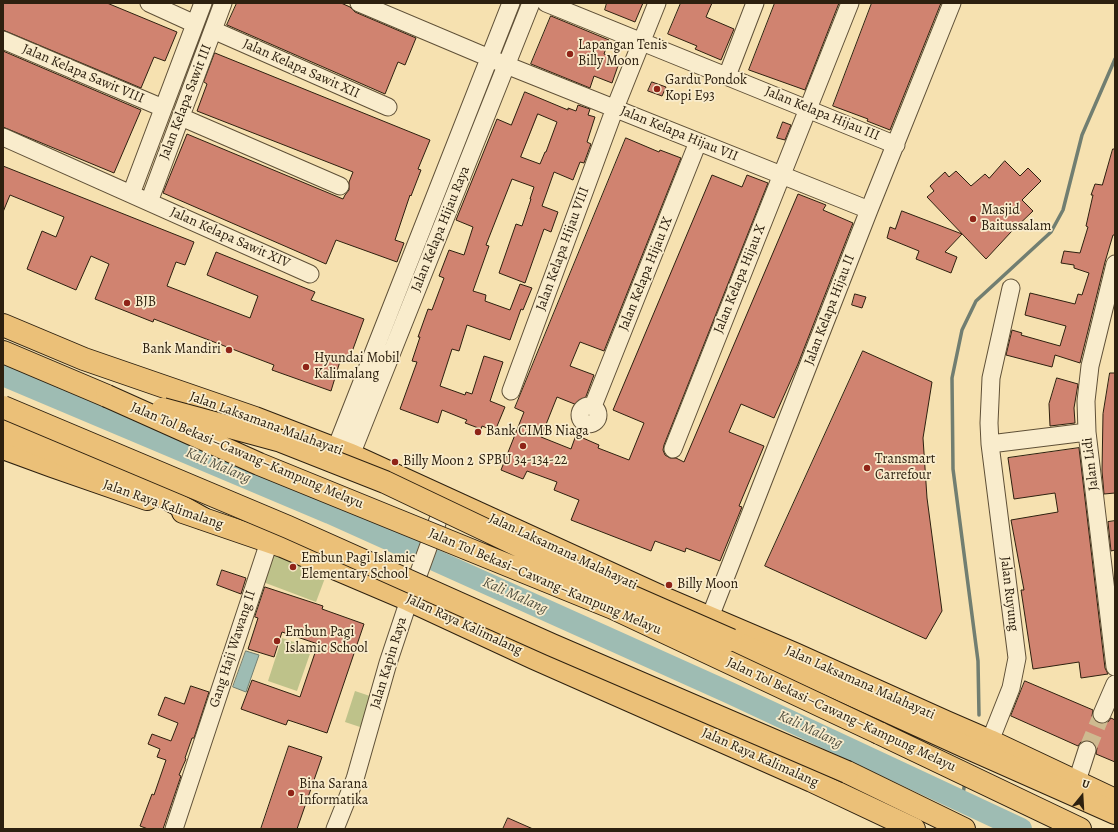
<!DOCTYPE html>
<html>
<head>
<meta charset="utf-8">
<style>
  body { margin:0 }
  #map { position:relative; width:1118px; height:832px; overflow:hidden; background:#f6e1b0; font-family:Alegreya,serif }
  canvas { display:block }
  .frame { position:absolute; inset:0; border:4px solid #2d200f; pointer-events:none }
  .north { position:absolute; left:1062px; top:776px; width:40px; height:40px; -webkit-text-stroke:3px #f9eccc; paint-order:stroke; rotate:18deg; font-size:11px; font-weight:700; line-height:16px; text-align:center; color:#2d200f }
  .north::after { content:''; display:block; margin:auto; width:14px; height:18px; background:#2d200f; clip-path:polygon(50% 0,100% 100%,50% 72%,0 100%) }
</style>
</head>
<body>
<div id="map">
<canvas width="1118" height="832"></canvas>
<div class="frame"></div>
<div class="north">U</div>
</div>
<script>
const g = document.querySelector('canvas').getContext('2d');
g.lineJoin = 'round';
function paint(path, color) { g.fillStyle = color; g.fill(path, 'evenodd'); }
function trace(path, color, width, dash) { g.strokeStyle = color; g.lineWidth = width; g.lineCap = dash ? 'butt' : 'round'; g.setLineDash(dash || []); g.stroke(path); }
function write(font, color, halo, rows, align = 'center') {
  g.font = font + ' Alegreya,serif'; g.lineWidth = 3.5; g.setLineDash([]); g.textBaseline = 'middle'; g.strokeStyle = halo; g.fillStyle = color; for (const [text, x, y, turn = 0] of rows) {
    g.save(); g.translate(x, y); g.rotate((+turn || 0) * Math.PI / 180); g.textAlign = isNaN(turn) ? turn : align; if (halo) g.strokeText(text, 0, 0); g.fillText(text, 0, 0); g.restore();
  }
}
const green = new Path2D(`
  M275,550L328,570L316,602L263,582Z
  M282,638L312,648L297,691L268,681Z
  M355,691L373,697L363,728L345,722Z`);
const water = new Path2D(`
  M246,651L259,655L246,692L233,687Z`);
const stream = new Path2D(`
  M979,715L978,661L953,469L952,378L962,330L976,301L1051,232L1063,210L1082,135L1115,59
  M962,801L965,781`);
const river = new Path2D(`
  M3,375L330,513L730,693L1021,829`);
const building = new Path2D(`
  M3,3H107L177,32L165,61L154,57L141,88L3,30Z
  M237,3H341L350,7L355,12L416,38L405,65L398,62L385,94L227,25Z
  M607,3H643L635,22L605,10Z
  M681,3H712L706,17L734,29L721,60L695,49L697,46L668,34Z
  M775,3H839L805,90L749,70Z
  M872,3H941L890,130L867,121L868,119L833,106Z
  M551,16L609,40L604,54L620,60L612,83L594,76L590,88L531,64Z
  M3,51L141,110L114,173L3,127Z
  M215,53L430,140L418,169L421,170L411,196L410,195L395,240L404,243L397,262L336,240L326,264L163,193L187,134L343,199L345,195L349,190V182L353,172L197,111L207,84L204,82Z
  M652,82L666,87L662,96L648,91Z
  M525,92L568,110V108L576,111L578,105L590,109L588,115L595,117L587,142L591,144L584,163L580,162L573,180L554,172L542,206L558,212L551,232L544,229L525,283L499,273L516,224L522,226L531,199H530L534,187L512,179L486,245L489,246L473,291L486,295L485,301L510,310L520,284L532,288L523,310L521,309L510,340L467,325L459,351L452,349L440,386L465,395L466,392L472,394L484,356L503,362L490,401L505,407L495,431L482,426L481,429L465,423L467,420L442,410L438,423L400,409L417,362L412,361L420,337H418L428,309L432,310L444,278L439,276L449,250L464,255L473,227L456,220L497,119L511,125ZM538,114L557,122L546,152H545L540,164L521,157Z
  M783,122L791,125L785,140L777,138Z
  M626,138L659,152L660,150L681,158L604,351L580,342L570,366L594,375L582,407L557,397L541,437L571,449L576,435L599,445L598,448L629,460L644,423L613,410L712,175L742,187L747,175L768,183L664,445L663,450L665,455L670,458H676L684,462L798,194L826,205L823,210L853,223L798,364L774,418L741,404L729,432L764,446L739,506L742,507L720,561L686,548L685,552L655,541L651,551L571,520L579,500L554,490L557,482L527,471L523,479L501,470L524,412L515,408Z
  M1113,149H1115V235H1113L1105,262L1080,363L1055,355L1052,367L1006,355L1012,330L1022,333L1021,335L1060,346L1066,326L1025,315L1030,293L1075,304L1078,294L1082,295L1089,273L1074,268V265L1061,263L1064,251L1080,253L1088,227L1086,226L1093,195H1091L1095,184L1102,185Z
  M1005,161L1020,176L1028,168L1041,181L1022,200L1033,211L1011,232L986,259L927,197L934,191L930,186L945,172L949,177L956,171L971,186L985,174L989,178Z
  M3,166L194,242L185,265L176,262L167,286L250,318L258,296L207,275L216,252L315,292L311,300L364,319L349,360L341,358L331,391L272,370L274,365L154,319L153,322L95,299L109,264L91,256L76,290L27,269L42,231L56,237L64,217L10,195L3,212Z
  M902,211L962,234L945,252L957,257L951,273L916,259L919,251L887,238L890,227L895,229Z
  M855,294L866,297L862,308L852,305Z
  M863,351L932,382L923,438L927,498L942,611L926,639L765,566Z
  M1110,373H1115V493L1104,494L1102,471L1103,414Z
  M1057,378L1078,384L1074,408L1075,423L1050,426L1049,404Z
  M1079,448L1105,668L1108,674L1081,678L1079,662L1033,669L1021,590H1024L1011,520L1058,512L1055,493L1014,499L1008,458Z
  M1115,521V550L1111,551L1108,522Z
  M222,570L246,578L241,594L217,585Z
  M265,587L323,606L322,609L364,624L327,733L288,720L286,725L241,709L252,680L300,697L318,644L282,632L274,657L248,649L258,618L255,617Z
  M1025,681L1093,710L1092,716L1094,720L1098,723L1104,724L1108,722L1111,718L1115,720V762L1096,754L1097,748L1094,743L1090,741L1085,740L1081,742L1078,746L1011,716Z
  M191,686L209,692L194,738H192L185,758L186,759L179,775L181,776L163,829H148L140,826L152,794L154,795L166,760L157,757L160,749L148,744L152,734L171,741L178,723L158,715L165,697L184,704Z
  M289,746L322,757L297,829H261Z
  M508,818L533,829H503Z`);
const minorTunnel = new Path2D(`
  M1087,750L1102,714`);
const minor = new Path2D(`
  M149,3L195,24
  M359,3L506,65L869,210
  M546,3L896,145
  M213,30L388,107
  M3,40L163,108
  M727,76L755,3
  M181,117L340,186
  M3,137L310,274
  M131,194L203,3
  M149,202L223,3
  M1115,264L1090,366L1086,401L1087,432L1115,667
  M511,391L615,108L657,3
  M593,406L698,142
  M580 415a9 9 0 1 1 18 0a9 9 0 1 1-18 0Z
  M990,444L1087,432
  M336,448L511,3
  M673,449L850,3
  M351,455L531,3
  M710,617L869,210L952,3
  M1102,714L1115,684
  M990,741L1011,688L1017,658L990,444L989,423L991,378L1011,288
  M1077,781L1087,750
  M174,829L269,542
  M335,829L355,779L388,663L409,600L446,498`);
const major = new Path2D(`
  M3,325L84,359L255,418L351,455L666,599L795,654L946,722L990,741L1115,800
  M3,448L52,466L147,499
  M183,512L282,546L409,600L534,658L812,781L914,829`);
const highway = new Path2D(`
  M3,352L107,396
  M3,430L159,494L202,518
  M731,640L964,746L1115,813
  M879,733L1080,829
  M847,772L964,829`);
const highwayBridge = new Path2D(`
  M107,396L259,464L613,608L879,733
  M3,407L288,527L552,645L847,772
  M163,409L281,441L385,482L553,562L731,640`);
const markers = [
  [570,54,4,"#8f2418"],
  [657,89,4,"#8f2418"],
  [973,219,4,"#8f2418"],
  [127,303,4,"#8f2418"],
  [229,350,4,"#8f2418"],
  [306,367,4,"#8f2418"],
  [478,432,4,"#8f2418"],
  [523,446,4,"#8f2418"],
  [395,462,4,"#8f2418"],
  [867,468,4,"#8f2418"],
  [293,567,4,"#8f2418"],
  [669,585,4,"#8f2418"],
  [277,641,4,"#8f2418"],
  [291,793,4,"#8f2418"]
];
const poiNames = [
  ["Lapangan Tenis",578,46],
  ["Billy Moon",578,62],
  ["Gardu Pondok",665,81],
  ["Kopi E93",665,97],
  ["Masjid",981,211],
  ["Baitussalam",981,227],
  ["BJB",135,303],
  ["Bank Mandiri",221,350,"right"],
  ["Hyundai Mobil",314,359],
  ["Kalimalang",314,375],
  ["Bank CIMB Niaga",486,432],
  ["Transmart",875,460],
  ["Carrefour",875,476],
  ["SPBU 34-134-22",523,461,"center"],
  ["Billy Moon 2",403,462],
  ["Embun Pagi Islamic",301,559],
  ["Elementary School",301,575],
  ["Billy Moon",677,585],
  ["Embun Pagi",285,633],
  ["Islamic School",285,649],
  ["Bina Sarana",299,785],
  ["Informatika",299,801]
];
const streetNames = [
  ["Jalan Kelapa Sawit XII",301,69,24],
  ["Jalan Kelapa Sawit VIII",83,74,23],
  ["Jalan Kelapa Sawit III",186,102,-69],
  ["Jalan Kelapa Hijau III",822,114,22],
  ["Jalan Kelapa Hijau VII",679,134,22],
  ["Jalan Kelapa Hijau Raya",441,229,-68],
  ["Jalan Kelapa Sawit XIV",230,238,24],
  ["Jalan Kelapa Hijau VIII",563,249,-70],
  ["Jalan Kelapa Hijau IX",646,274,-68],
  ["Jalan Kelapa Hijau X",740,279,-68],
  ["Jalan Kelapa Hijau II",830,310,-69],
  ["Jalan Laksamana Malahayati",266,424,20],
  ["Jalan Tol Bekasi–Cawang–Kampung Melayu",247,456,23],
  ["Jalan Lidi",1091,464,-97],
  ["Jalan Raya Kalimalang",163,505,19],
  ["Jalan Laksamana Malahayati",563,552,25],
  ["Jalan Tol Bekasi–Cawang–Kampung Melayu",545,582,23],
  ["Jalan Ruyung",1009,594,83],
  ["Jalan Raya Kalimalang",464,625,25],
  ["Gang Haji Wawang II",233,649,-72],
  ["Jalan Kapin Raya",389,663,-73],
  ["Jalan Laksamana Malahayati",860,683,24],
  ["Jalan Tol Bekasi–Cawang–Kampung Melayu",841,715,25],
  ["Jalan Raya Kalimalang",760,758,24]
];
const waterNames = [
  ["Kali Malang",218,466,23],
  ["Kali Malang",515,596,24],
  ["Kali Malang",810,730,25]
];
paint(green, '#bec28a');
paint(water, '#9ebcb3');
trace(water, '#717e71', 1);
trace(stream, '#717e71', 3.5);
trace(river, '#9ebcb3', 22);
paint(building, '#d08370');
trace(building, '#2d200f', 1);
trace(minorTunnel, '#ceba90', 17, [17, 8]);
trace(minor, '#5f5037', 19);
trace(major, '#2d200f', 24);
trace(highway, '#2d200f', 24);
trace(minor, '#f9eccc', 17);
trace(major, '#ebc078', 22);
trace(highway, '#ebc078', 22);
trace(highwayBridge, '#2d200f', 24, []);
trace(highwayBridge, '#ebc078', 22);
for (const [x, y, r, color] of markers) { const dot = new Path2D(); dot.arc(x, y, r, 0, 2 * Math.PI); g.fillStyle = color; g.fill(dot); trace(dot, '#f9eccc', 1.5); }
write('14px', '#2d200f', '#f9eccc', poiNames, 'left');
write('14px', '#2d200f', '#f9eccc', streetNames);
write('italic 15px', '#4f4f40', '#f9eccc', waterNames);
</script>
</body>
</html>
